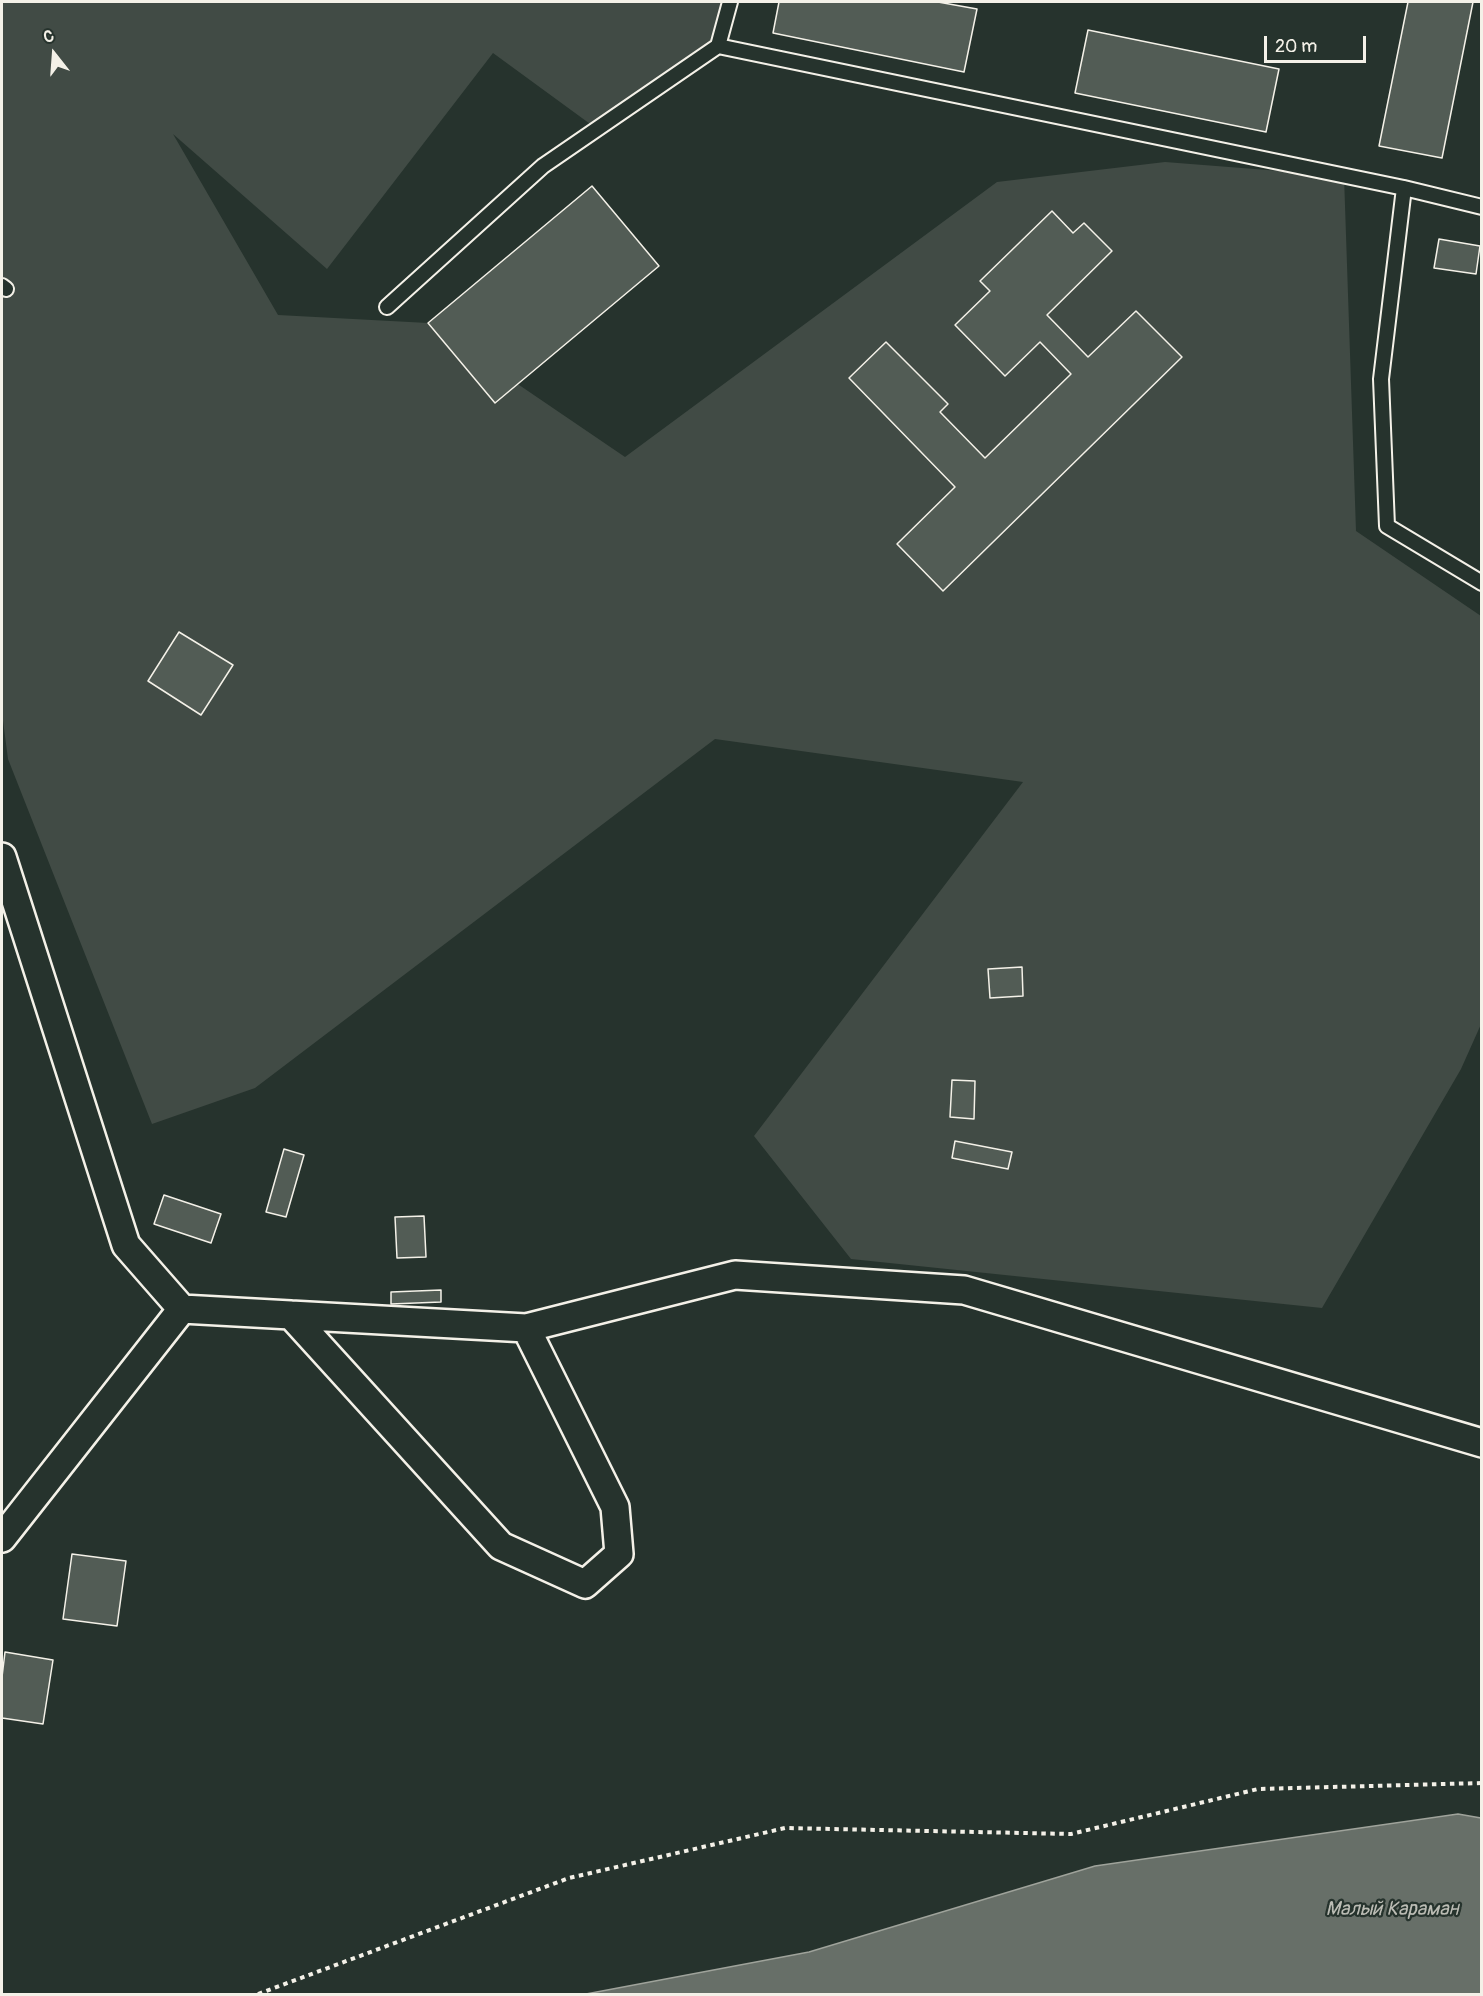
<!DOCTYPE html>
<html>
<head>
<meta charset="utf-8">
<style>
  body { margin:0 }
  #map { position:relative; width:1483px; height:1996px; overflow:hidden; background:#26332d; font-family:Pangolin,sans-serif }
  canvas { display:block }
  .frame { position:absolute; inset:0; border:3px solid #f4f1e8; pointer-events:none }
  .north { position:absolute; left:24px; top:24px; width:60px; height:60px; -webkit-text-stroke:4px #26332d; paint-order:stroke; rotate:343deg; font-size:16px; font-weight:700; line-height:24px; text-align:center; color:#f4f1e8 }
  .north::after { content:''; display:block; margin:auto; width:21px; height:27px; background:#f4f1e8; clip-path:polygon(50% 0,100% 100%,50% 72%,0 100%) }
  .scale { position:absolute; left:1264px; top:36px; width:102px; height:27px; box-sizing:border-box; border:3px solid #f4f1e8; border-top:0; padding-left:8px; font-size:18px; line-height:21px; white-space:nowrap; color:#f4f1e8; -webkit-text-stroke:4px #26332d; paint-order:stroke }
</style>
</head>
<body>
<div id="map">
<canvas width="1483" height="1996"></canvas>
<div class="frame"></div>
<div class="north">С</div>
<div class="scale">20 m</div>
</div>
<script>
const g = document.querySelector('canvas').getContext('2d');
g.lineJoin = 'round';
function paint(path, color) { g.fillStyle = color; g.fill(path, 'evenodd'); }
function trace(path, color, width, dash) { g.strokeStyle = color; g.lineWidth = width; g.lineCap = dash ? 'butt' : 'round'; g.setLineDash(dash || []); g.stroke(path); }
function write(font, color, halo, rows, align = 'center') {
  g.font = font + ' Pangolin,sans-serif'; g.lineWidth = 4.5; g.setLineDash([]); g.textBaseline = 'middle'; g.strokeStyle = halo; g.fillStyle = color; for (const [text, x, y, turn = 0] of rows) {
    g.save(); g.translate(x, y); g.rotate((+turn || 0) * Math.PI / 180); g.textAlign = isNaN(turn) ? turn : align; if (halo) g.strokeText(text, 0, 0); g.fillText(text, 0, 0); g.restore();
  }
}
const green = new Path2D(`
  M2,2H722L718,46L597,129L493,53L327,269L173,134L278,315L428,323L625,457L997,182L1165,162L1344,176L1356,531L1481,616V619L1482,1022L1461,1069L1322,1308L851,1259L754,1136L1023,782L715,739L255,1088L152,1124L8,759L2,713Z`);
const water = new Path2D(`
  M1458,1814L1481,1818V1994H586L809,1952L1095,1866Z`);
const building = new Path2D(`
  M779,2H938L977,9L964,72L773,33Z
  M1408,2H1473L1442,158L1379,146Z
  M1088,30L1279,69L1266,132L1075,93Z
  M592,186L659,266L495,403L428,323Z
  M1052,211L1073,233L1084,223L1112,251L1047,315L1088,357L1136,311L1182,357L943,591L897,544L955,487L849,378L886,342L948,404L940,412L985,458L1071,374L1040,342L1005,376L955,325L990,291L980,281Z
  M1439,239L1480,246L1476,274L1434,268Z
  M179,632L233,665L201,715L148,681Z
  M1022,967L1023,996L990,998L988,969Z
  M952,1080L975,1081L974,1119L950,1117Z
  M955,1141L1012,1152L1008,1169L952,1158Z
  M284,1149L304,1155L286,1217L266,1212Z
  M164,1195L221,1214L211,1243L154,1224Z
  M424,1216L426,1257L397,1258L395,1217Z
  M441,1290V1302L391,1304V1292Z
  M72,1554L126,1561L117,1626L63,1619Z
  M5,1652L53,1660L43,1724L2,1718V1677Z`);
const path = new Path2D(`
  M258,1994L569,1878L785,1828L1071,1834L1258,1789L1482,1783`);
const lane = new Path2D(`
  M730,2L718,46L1404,188L1482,207
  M1404,188L1381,379L1387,526L1482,583
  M2,286L6,289
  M387,307L543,166L718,46`);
const street = new Path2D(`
  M2,857L126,1245L182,1309L526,1328L735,1275L964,1290L1482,1443
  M291,1315L501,1546L585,1584L619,1554L615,1507L526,1328
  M2,1538L182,1309`);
const waterNames = [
  ["Малый Караман",1392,1910]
];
paint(green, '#414b45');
paint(water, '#676f68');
trace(water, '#9fa39b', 1.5);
paint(building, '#525c55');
trace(building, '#f4f1e8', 1.5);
trace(lane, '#f4f1e8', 18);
trace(street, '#f4f1e8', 32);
trace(path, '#f4f1e8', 4, [4.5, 4.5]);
trace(lane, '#26332d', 14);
trace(street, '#26332d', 27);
write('italic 20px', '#bcbdb5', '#26332d', waterNames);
</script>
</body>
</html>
